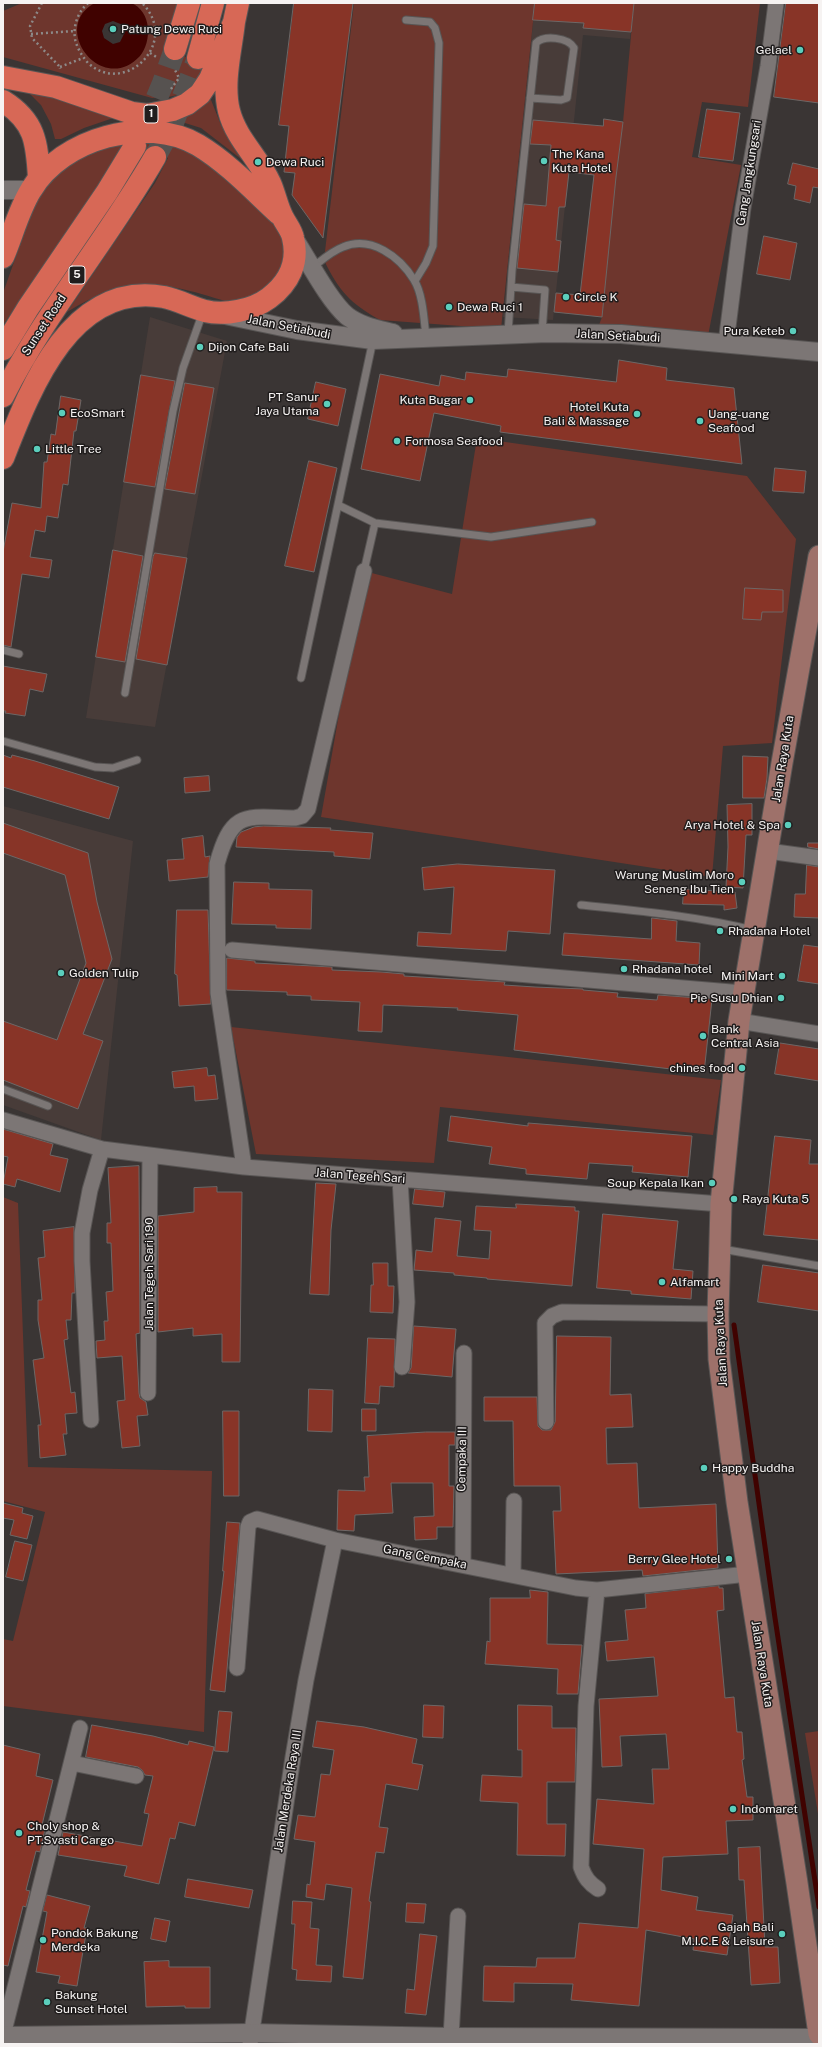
<!DOCTYPE html>
<html>
<head>
<meta charset="utf-8">
<style>
  body { margin:0 }
  #map { position:relative; width:822px; height:2047px; overflow:hidden; background:#3a3534; font-family:"Public Sans",sans-serif }
  canvas { display:block }
  .frame { position:absolute; inset:0; border:4px solid #f6f3f2; pointer-events:none }
</style>
</head>
<body>
<div id="map">
<canvas width="822" height="2047"></canvas>
<div class="frame"></div>
</div>
<script>
const g = document.querySelector('canvas').getContext('2d');
g.lineJoin = 'round';
function paint(path, color) { g.fillStyle = color; g.fill(path, 'evenodd'); }
function trace(path, color, width, dash) { g.strokeStyle = color; g.lineWidth = width; g.lineCap = dash ? 'butt' : 'round'; g.setLineDash(dash || []); g.stroke(path); }
function write(font, color, halo, rows, align = 'center') {
  g.font = font + ' "Public Sans",sans-serif'; g.lineWidth = 3; g.setLineDash([]); g.textBaseline = 'middle'; g.strokeStyle = halo; g.fillStyle = color; for (const [text, x, y, turn = 0] of rows) {
    g.save(); g.translate(x, y); g.rotate((+turn || 0) * Math.PI / 180); g.textAlign = isNaN(turn) ? turn : align; if (halo) g.strokeText(text, 0, 0); g.fillText(text, 0, 0); g.restore();
  }
}
const built = new Path2D(`
  M535,3H634L630,39L583,35L553,320L503,317Z
  M150,317L227,341L155,727L86,718Z
  M3,806L133,841L101,1140L3,1105Z`);
const green = new Path2D(`
  M22,3H95L84,13L114,68L138,7L131,3H179L165,48L209,67C188,92 185,97 152,98L3,57V11Z
  M354,3H535L501,329L380,320C351,304 338,290 324,260Z
  M634,3H760L748,107L702,102L692,157L741,165L708,336L599,325L602,317L615,184L623,122Z
  M3,73L119,116L84,128L61,139H55L51,124L41,105L26,90Z
  M211,100L221,125L245,162L201,128L185,123L157,118Z
  M124,136C143,136 165,137 183,144C195,148 217,166 228,175C238,183 251,192 260,202C266,209 289,247 289,255C289,265 277,282 269,288C259,295 250,303 237,303C224,302 204,294 190,291C141,278 110,285 67,312L155,183L168,158L126,139L89,200L3,325V293L36,200L47,181L68,162L89,149Z
  M477,438L747,476L796,539L772,743L723,746L712,877L321,817L364,571L452,594Z
  M231,1027L721,1080L713,1135L440,1107L434,1163L256,1154Z
  M3,1197L18,1203L28,1467L212,1471L204,1732L3,1706V1639L13,1641L45,1512L3,1501Z
  M819,1731V1820L805,1733Z`);
const water = new Path2D(`
  M95,3C104,3 123,0 131,3C152,11 152,42 140,56C102,97 49,27 95,3ZM113,21L123,25L125,32L120,42L113,44L104,38L102,31L105,24Z`);
const stream = new Path2D(`
  M734,1325L775,1618L819,1907`);
const building = new Path2D(`
  M294,3H353L323,238L292,195L295,173L284,172L289,126L279,125Z
  M535,3H634L631,32L583,28L584,23L533,20Z
  M786,3H819V103L774,97Z
  M707,109L740,113L733,161L699,157Z
  M604,119L623,122L616,177L602,317L554,312L556,293L580,295L594,175L569,172L565,207H559L556,240L561,241L558,272L517,268L524,204L546,206L551,145L530,144L533,120L603,126Z
  M793,163L819,169V188L813,187L810,203L794,199L796,186L788,184Z
  M764,236L797,243L790,280L757,274Z
  M619,360L667,368L666,380L734,388L742,464L500,432L501,426L434,413L420,481L361,469L380,374L439,386L441,375L465,380L466,372L507,377L508,369L616,382Z
  M141,375L175,381L155,487L124,482Z
  M316,382L346,389L338,426L308,419Z
  M185,383L214,388L195,494L165,489Z
  M61,396L81,400L76,431H74L68,485L63,484L58,518L47,516L45,532L35,530L30,557L52,560L49,578L22,574L11,647L3,645V552L12,503L41,508L44,462H47L51,434L55,435Z
  M309,461L337,468L314,572L285,566Z
  M775,468L806,471L804,493L773,491Z
  M113,550L143,556L125,662L96,657Z
  M155,553L187,558L167,665L136,659L153,557Z
  M745,588L783,590V612H762L761,620L743,619Z
  M3,666L47,674L43,692L30,689L25,716L5,713L6,711H3Z
  M3,755L11,758L12,755L35,761L119,787L109,819L3,787Z
  M743,756L768,757L767,778L764,798H743Z
  M209,776L210,791L185,793L184,778Z
  M752,804V835H746L743,888L726,887L728,847L727,805Z
  M3,823L88,853L97,902L112,959L83,1034L103,1041L78,1109L3,1080V1021L57,1040L86,963L65,875L3,853Z
  M264,826L331,828L330,830L373,833L370,859L334,856V852L236,847L237,837L241,832L254,827Z
  M203,836L205,857L210,856L208,877L169,881L167,860L184,859L182,839Z
  M808,843H819V849L808,847Z
  M458,864L555,870L550,934L508,931L506,951L417,946L418,932L451,934L454,887L424,890L422,868Z
  M807,865L819,867V918L794,917L795,894H805Z
  M234,882L269,883V889L312,890L311,929L276,928V925L232,924Z
  M684,889L735,892L737,908L724,910V905L683,904Z
  M177,910H208L211,1004L179,1006L177,975L175,974Z
  M652,918L677,921L676,941L700,943L699,965L562,955L564,933L651,939Z
  M804,945L819,947V984L798,981Z
  M227,958L255,961V963L332,967V970L381,972L404,974V976L505,982L504,985L535,987L583,989V990L618,993L617,997L657,1000L658,995L712,999L704,1073L514,1050L518,1015L508,1014L457,1010L458,1008L383,1005L382,1032L358,1031L360,1002L311,1000V996L287,995V992L227,990Z
  M780,1043L819,1049V1081L775,1074Z
  M207,1068L208,1076L215,1075L218,1099L195,1101L194,1086L174,1088L172,1072Z
  M451,1116L528,1126V1123L692,1136L688,1177L632,1172L633,1166L589,1163L587,1179L526,1174V1169L489,1164L492,1147L448,1141Z
  M3,1129L53,1144L50,1155L68,1159L60,1192L17,1179L15,1187L3,1184L8,1157L3,1156Z
  M775,1136L811,1140L809,1164H819V1240L764,1235Z
  M139,1166L140,1333L136,1334L139,1393L140,1398L146,1402L148,1415L137,1416L140,1446L122,1448L117,1401L125,1400L122,1356L97,1358L96,1341L105,1340L104,1321H108L106,1292L113,1291L111,1243H107V1223H111L108,1168Z
  M316,1183L336,1184L331,1230L329,1295L310,1294Z
  M217,1187V1192H242L240,1362H222V1334L193,1336V1328L158,1332V1216L194,1212V1188Z
  M415,1189L445,1192L443,1207L413,1204Z
  M516,1204L575,1207V1211H579L572,1286L487,1279V1278L454,1275V1273L414,1270L416,1250L432,1252L435,1218L461,1221L457,1256L489,1259L491,1231L474,1230L476,1206L516,1208Z
  M603,1214L678,1221L673,1269L693,1271L691,1299L631,1294V1291L597,1288Z
  M74,1227L75,1293H72L71,1320H66L68,1339L64,1340L71,1393L75,1392L77,1413L65,1414L67,1434H63L66,1455L40,1458L38,1425H41L33,1360L44,1358L38,1320V1300H42L38,1258L45,1257L43,1231Z
  M373,1263H388V1286H394L393,1313L370,1312L371,1285H373Z
  M763,1265L819,1273V1311L758,1302Z
  M414,1326L456,1329L452,1377L408,1373L411,1368Z
  M557,1336L611,1337L610,1395L631,1394L633,1427L606,1428L607,1464L637,1463L639,1508L716,1504L718,1568L643,1576L642,1570L556,1574L553,1511H561L560,1486H514L513,1421H484V1397H537L538,1426L542,1430H551L555,1422Z
  M368,1338L395,1339L394,1387L380,1386L379,1404L365,1403Z
  M309,1389L333,1390L332,1432L308,1431Z
  M362,1409H376V1431H362Z
  M223,1411H239V1496H224Z
  M426,1432H455V1445H449V1486H454L453,1527H437V1539L415,1540L414,1517L434,1516L433,1483H391L393,1513L355,1515L354,1531L337,1530L338,1490L365,1491L364,1477H369L367,1436Z
  M3,1503L23,1508L22,1513L33,1516L27,1539L10,1535L14,1520L3,1518Z
  M227,1522L240,1523L225,1692L210,1690L224,1571H223Z
  M15,1541L32,1545L23,1581L6,1577Z
  M719,1586V1588H723L724,1610L717,1611L725,1698L734,1697L737,1732H742L744,1759L742,1760L747,1797H753V1820L726,1821L728,1854L663,1857L661,1890L698,1897L696,1910L733,1915L727,1955L693,1950L694,1939L646,1930L639,2006L571,2000L573,1984L514,1983V2002L483,2001L484,1966L536,1967L537,1958H575L579,1923L638,1928L644,1849L593,1844L597,1799L654,1804L652,1769H669L666,1734L620,1736L622,1766L602,1767L599,1699L658,1696L654,1657L607,1661L605,1642L628,1640L625,1610L646,1608L645,1594Z
  M530,1590L548,1592L547,1644L582,1645L578,1694H557L558,1669L485,1664L487,1641L490,1642V1598H530Z
  M424,1705L444,1706L443,1738L423,1737Z
  M518,1705L552,1706V1728H576L575,1782H547V1824H566L565,1856L517,1855L518,1803L480,1801L482,1775L522,1777V1750H518Z
  M219,1711L232,1712L228,1752L215,1751Z
  M317,1721L364,1727L417,1739L412,1763L423,1765L418,1790L386,1784L379,1827L388,1828L384,1853L376,1852L369,1901L371,1902L363,1979L343,1977L352,1888L326,1884L324,1900L306,1897L307,1884L310,1885L315,1842L294,1839L298,1815L315,1817L321,1774L330,1775L334,1750L313,1747Z
  M92,1725L153,1736L188,1745L189,1741L214,1747L195,1826L179,1822L175,1839L170,1838L159,1884L124,1876L127,1866L58,1855L63,1832L142,1846L149,1814L144,1813L153,1776L145,1775L142,1770L138,1767L86,1757Z
  M3,1745L40,1754L36,1776L53,1780L41,1829H45L40,1852L36,1851L26,1890L30,1891L26,1907L23,1906L8,1966L3,1965Z
  M760,1847L765,1947H778L780,1983L751,1985L744,1880H739L738,1848Z
  M188,1879L253,1890L249,1908L185,1897Z
  M47,1895L90,1906L84,1928H87L77,1986L58,1983L60,1976L36,1972L47,1912L43,1911Z
  M293,1901L312,1902L310,1928L319,1929L316,1965L332,1966L331,1982L296,1980L297,1970L292,1969L295,1924H292Z
  M407,1903L426,1904L424,1923L406,1922Z
  M155,1918L170,1921L166,1942L151,1939Z
  M420,1934L437,1936L426,2015L405,2013L407,1989L414,1990Z
  M169,1961V1967H210V2008H185V2006L146,2007L144,1962Z`);
const trunkTunnel = new Path2D(`
  M144,129L163,83L175,49
  M155,157L171,128L198,58`);
const path = new Path2D(`
  M42,3L30,26L32,38L60,67V69
  M88,3C78,12 73,25 75,39C77,48 82,56 88,63C125,97 181,42 142,3
  M31,34L75,31
  M150,53L158,58
  M60,67L83,58
  M171,89L179,78L174,68`);
const service = new Path2D(`
  M406,20L430,22L435,28L439,43L433,246L426,263L415,281
  M313,267C322,260 332,251 343,247C371,235 400,257 414,280C423,294 424,320 426,337
  M511,287L545,290L542,333
  M508,334L512,271L536,43C544,35 568,37 574,48L567,98L561,100L530,98
  M338,505L375,523L364,571
  M375,523L491,537L592,522
  M3,650L19,654
  M301,678L373,340
  M125,693L173,411L183,368L203,312
  M3,741L95,767L113,768L137,760
  M581,905C639,911 697,916 753,930
  M3,1089L48,1106
  M722,1249L819,1266`);
const minor = new Path2D(`
  M726,343L743,208L768,66L776,3
  M768,851L819,858
  M232,950L743,993
  M739,1021L819,1034
  M3,1120L102,1149L244,1167L721,1204
  M244,1167L218,993L217,864C232,809 246,817 295,818L302,816L308,809L364,571
  M400,1179L407,1302L402,1367
  M148,1393L150,1155
  M91,1420L82,1261V1233L90,1190L102,1149
  M546,1422L545,1323L552,1316L562,1312L718,1314
  M463,1565L464,1353
  M513,1575L514,1501
  M597,1590L586,1706L581,1867C585,1878 589,1883 598,1889
  M237,1668L248,1527L250,1522L257,1519L335,1540L576,1588L597,1590L748,1574
  M72,1763L136,1776
  M3,2035L80,1728
  M451,2037L458,1916
  M250,2044L293,1757L306,1680L335,1540`);
const tertiary = new Path2D(`
  M3,190H30
  M293,237C307,258 329,301 347,316C360,326 377,329 393,333
  M225,315L297,330L373,340L547,333L621,334L819,352
  M3,2036L250,2033L451,2037L819,2038`);
const secondary = new Path2D(`
  M819,556L782,763L739,1021L721,1204L718,1314L719,1359L737,1502L797,1883L819,2034`);
const trunk = new Path2D(`
  M175,49L189,3
  M198,58L213,3
  M3,77L56,87L132,113L147,115L173,110L187,104L200,94L210,79L234,22L238,3
  M3,101C35,121 37,142 39,178
  M3,257C12,236 19,209 31,190C62,138 146,115 198,145C228,163 254,191 279,214
  M3,349L28,308L107,192L135,146
  M3,396C46,311 108,239 155,157
  M3,458C30,389 71,280 164,297C178,300 191,307 205,311C225,316 253,310 269,298C289,283 299,263 293,238C292,231 286,224 283,218C277,207 275,194 270,183C259,158 236,139 229,111C222,83 231,50 234,22`);
const markers = [
  [113,29,4,"#5bcebc"],
  [800,50,4,"#5bcebc"],
  [544,161,4,"#5bcebc"],
  [258,162,4,"#5bcebc"],
  [566,297,4,"#5bcebc"],
  [449,307,4,"#5bcebc"],
  [793,331,4,"#5bcebc"],
  [200,347,4,"#5bcebc"],
  [470,400,4,"#5bcebc"],
  [327,404,4,"#5bcebc"],
  [62,413,4,"#5bcebc"],
  [637,414,4,"#5bcebc"],
  [700,421,4,"#5bcebc"],
  [397,441,4,"#5bcebc"],
  [37,449,4,"#5bcebc"],
  [788,825,4,"#5bcebc"],
  [742,882,4,"#5bcebc"],
  [720,931,4,"#5bcebc"],
  [624,969,4,"#5bcebc"],
  [61,973,4,"#5bcebc"],
  [782,976,4,"#5bcebc"],
  [781,998,4,"#5bcebc"],
  [703,1036,4,"#5bcebc"],
  [742,1068,4,"#5bcebc"],
  [712,1183,4,"#5bcebc"],
  [734,1199,4,"#5bcebc"],
  [662,1282,4,"#5bcebc"],
  [704,1468,4,"#5bcebc"],
  [729,1559,4,"#5bcebc"],
  [733,1809,4,"#5bcebc"],
  [19,1833,4,"#5bcebc"],
  [782,1934,4,"#5bcebc"],
  [43,1940,4,"#5bcebc"],
  [47,2002,4,"#5bcebc"]
];
const shields = [
  [151,114,14],
  [77,275,16]
];
const shieldNames = [
  ["1",151,114],
  ["5",77,275]
];
const poiNames = [
  ["Patung Dewa Ruci",121,29],
  ["Gelael",792,50,"right"],
  ["The Kana",552,154],
  ["Kuta Hotel",552,168],
  ["Dewa Ruci",266,162],
  ["Circle K",574,297],
  ["Dewa Ruci 1",457,307],
  ["Pura Keteb",785,331,"right"],
  ["Dijon Cafe Bali",208,347],
  ["PT Sanur",319,397,"right"],
  ["Jaya Utama",319,411,"right"],
  ["Kuta Bugar",462,400,"right"],
  ["Hotel Kuta",629,407,"right"],
  ["Bali & Massage",629,421,"right"],
  ["EcoSmart",70,413],
  ["Uang-uang",708,414],
  ["Seafood",708,428],
  ["Formosa Seafood",405,441],
  ["Little Tree",45,449],
  ["Arya Hotel & Spa",780,825,"right"],
  ["Warung Muslim Moro",734,875,"right"],
  ["Seneng Ibu Tien",734,889,"right"],
  ["Rhadana Hotel",728,931],
  ["Rhadana hotel",632,969],
  ["Golden Tulip",69,973],
  ["Mini Mart",774,976,"right"],
  ["Pie Susu Dhian",773,998,"right"],
  ["Bank",711,1029],
  ["Central Asia",711,1043],
  ["chines food",734,1068,"right"],
  ["Soup Kepala Ikan",704,1183,"right"],
  ["Raya Kuta 5",742,1199],
  ["Alfamart",670,1282],
  ["Happy Buddha",712,1468],
  ["Berry Glee Hotel",721,1559,"right"],
  ["Indomaret",741,1809],
  ["Choly shop &",27,1826],
  ["PT.Svasti Cargo",27,1840],
  ["Gajah Bali",774,1927,"right"],
  ["M.I.C.E & Leisure",774,1941,"right"],
  ["Pondok Bakung",51,1933],
  ["Merdeka",51,1947],
  ["Bakung",55,1995],
  ["Sunset Hotel",55,2009]
];
const streetNames = [
  ["Gang Jangkungsari",749,173,-81],
  ["Sunset Road",44,325,-57],
  ["Jalan Setiabudi",289,327,11],
  ["Jalan Setiabudi",618,336,3],
  ["Jalan Raya Kuta",783,759,-81],
  ["Jalan Tegeh Sari",360,1176,4],
  ["Jalan Tegeh Sari 190",149,1274,-90],
  ["Jalan Raya Kuta",721,1343,-93],
  ["Cempaka III",462,1459,-89],
  ["Gang Cempaka",425,1557,11],
  ["Jalan Raya Kuta",762,1664,81],
  ["Jalan Merdeka Raya III",288,1791,-81]
];
paint(built, '#483c39');
paint(green, '#6e362d');
paint(water, '#400200');
trace(stream, '#400200', 5);
paint(building, '#883427');
trace(building, '#6d6766', 1);
trace(trunkTunnel, '#565250', 22, [22, 11]);
trace(service, '#585554', 9);
trace(minor, '#585554', 17);
trace(tertiary, '#585554', 20);
trace(secondary, '#585554', 23);
trace(trunk, '#585554', 24);
trace(path, '#8d8988', 2.5, [2, 3]);
trace(service, '#7c7675', 7);
trace(minor, '#7c7675', 15);
trace(tertiary, '#7c7675', 18);
trace(secondary, '#9e716a', 21);
trace(trunk, '#d76856', 22);
for (const [x, y, r, color] of markers) { const dot = new Path2D(); dot.arc(x, y, r, 0, 2 * Math.PI); g.fillStyle = color; g.fill(dot); trace(dot, '#201d1d', 1.5); }
for (const [x, y, w] of shields) { const box = new Path2D(); box.roundRect(x - w / 2, y - 9, w, 18, 3); g.fillStyle = '#201d1d'; g.fill(box); trace(box, '#f6f3f2', 1); }
write('bold 11px', '#f6f3f2', null, shieldNames);
write('12px', '#f6f3f2', '#201d1d', poiNames, 'left');
write('12px', '#f6f3f2', '#201d1d', streetNames);
</script>
</body>
</html>
